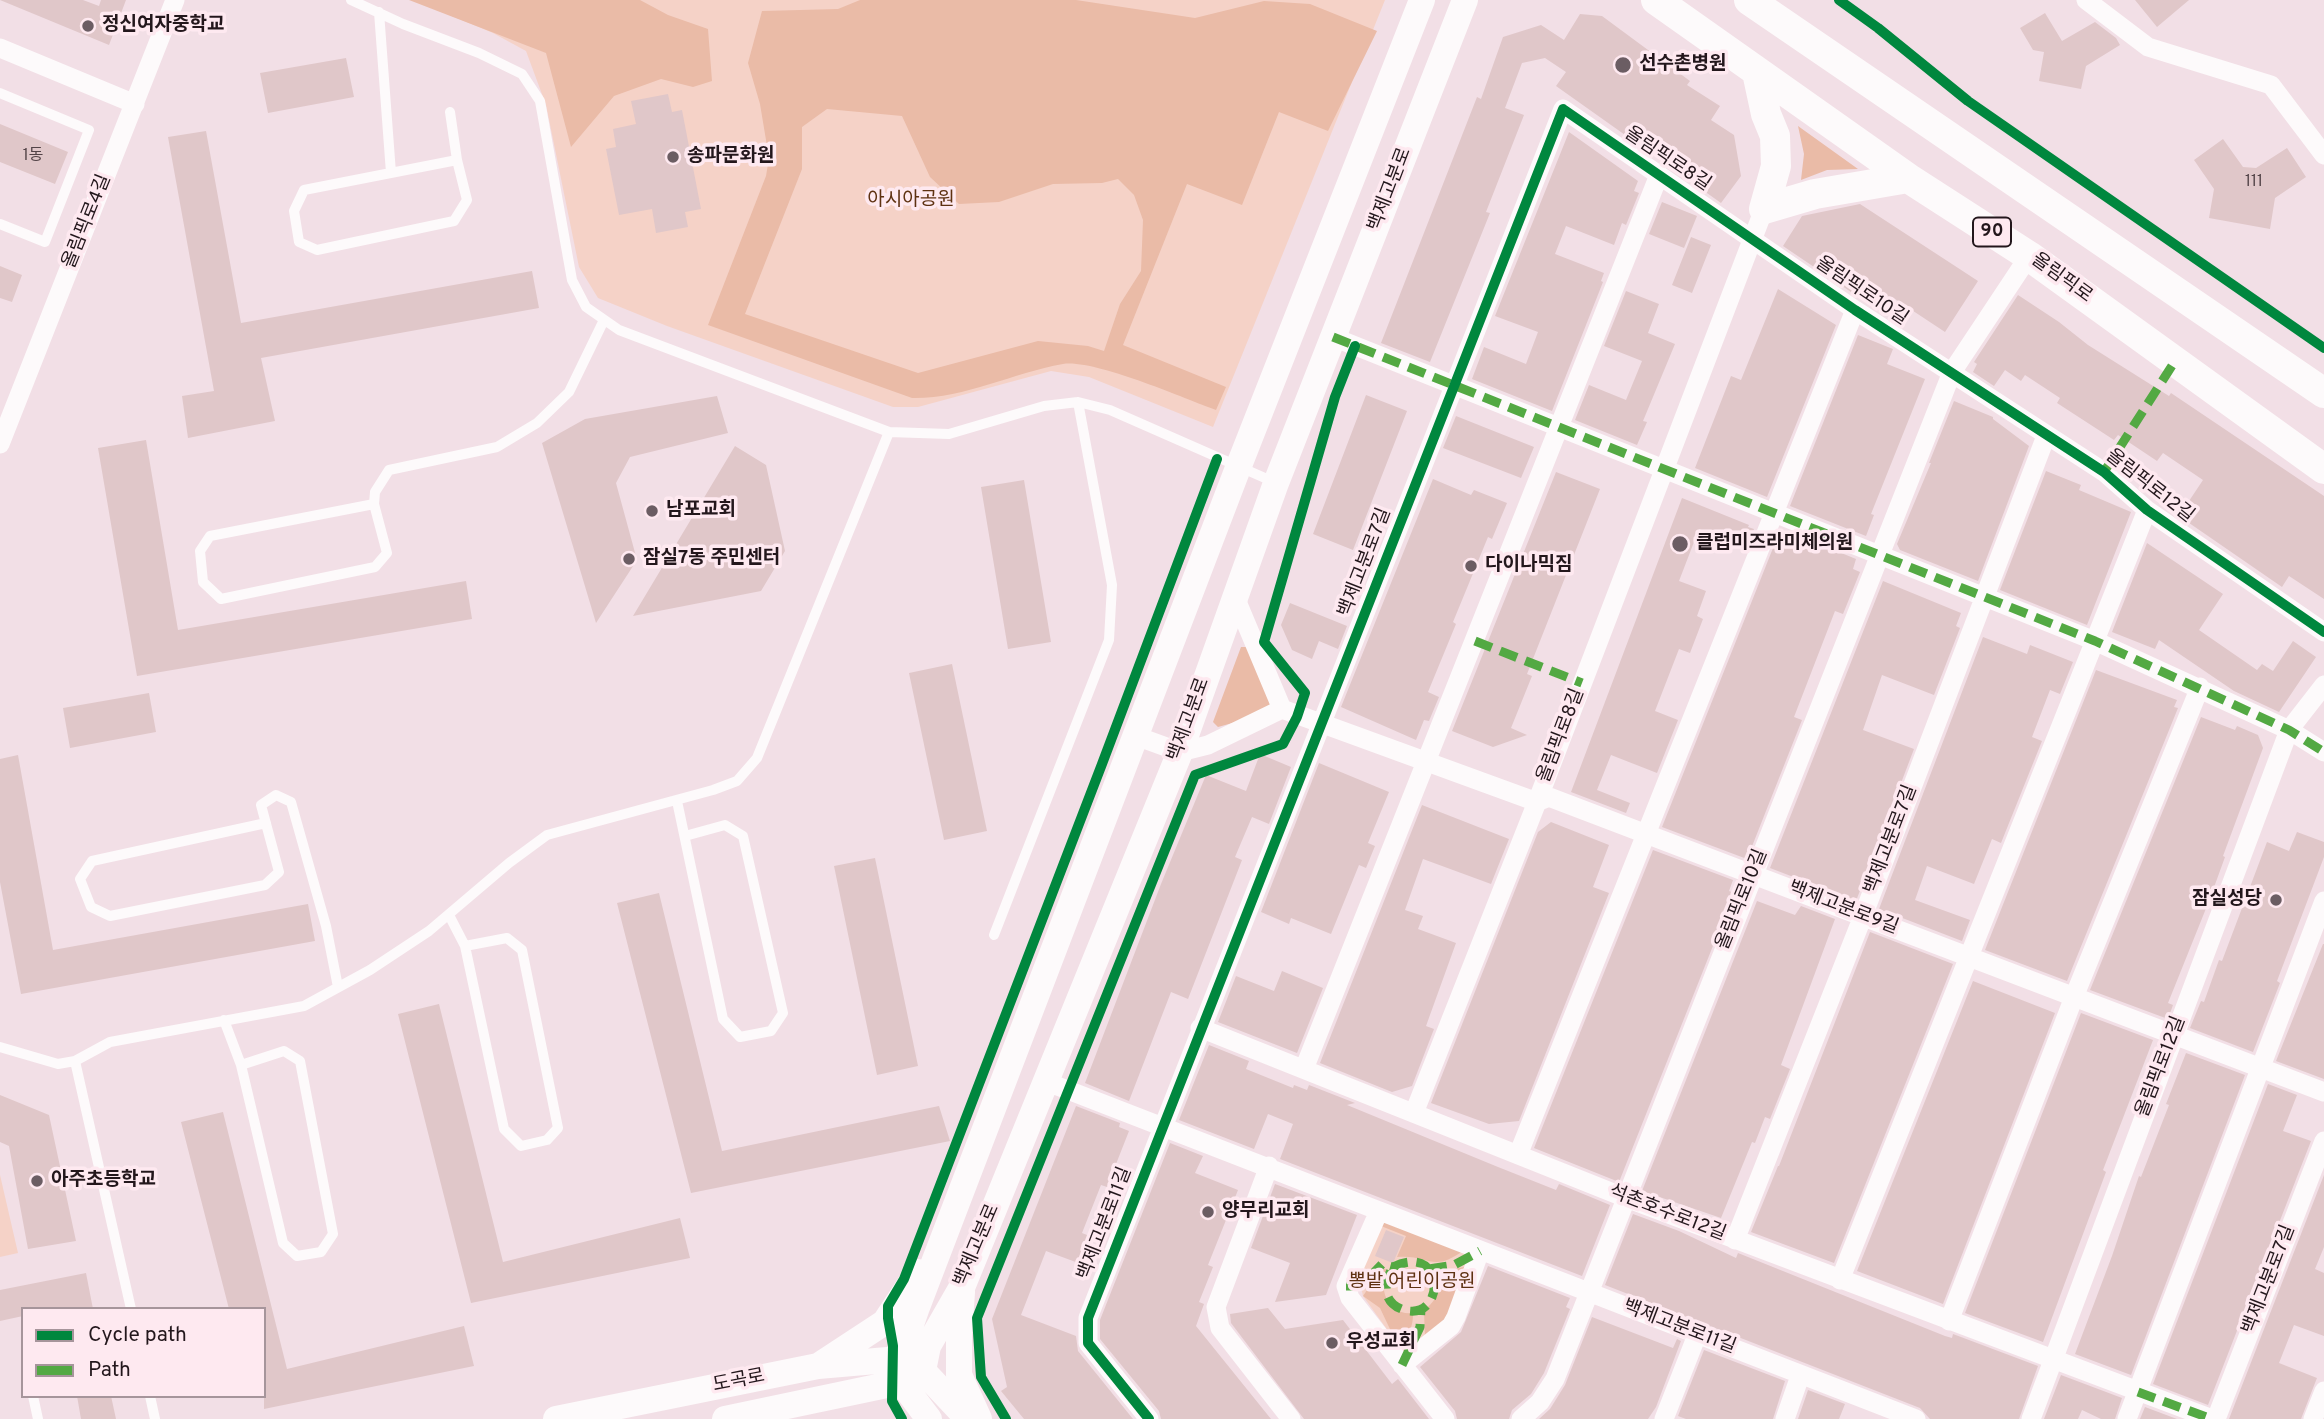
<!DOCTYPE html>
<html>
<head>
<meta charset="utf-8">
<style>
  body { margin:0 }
  #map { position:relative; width:2324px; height:1419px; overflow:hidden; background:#f2dfe6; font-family:Overpass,sans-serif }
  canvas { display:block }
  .legend { position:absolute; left:21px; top:1307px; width:245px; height:91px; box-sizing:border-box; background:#fee9f0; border:2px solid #a6959b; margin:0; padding:9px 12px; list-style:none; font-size:21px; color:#23171c }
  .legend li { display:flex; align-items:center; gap:14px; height:35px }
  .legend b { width:35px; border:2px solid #a6959b }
</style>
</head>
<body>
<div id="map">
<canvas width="2324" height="1419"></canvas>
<ul class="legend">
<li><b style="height:9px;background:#00873e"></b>Cycle path</li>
<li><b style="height:9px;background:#53a943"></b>Path</li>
</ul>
</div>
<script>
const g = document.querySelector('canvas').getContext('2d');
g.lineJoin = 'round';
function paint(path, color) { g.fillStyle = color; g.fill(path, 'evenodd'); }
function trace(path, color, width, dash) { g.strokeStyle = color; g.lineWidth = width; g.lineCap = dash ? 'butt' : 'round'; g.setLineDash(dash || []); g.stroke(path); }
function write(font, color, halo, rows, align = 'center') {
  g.font = font + ' Overpass,"Noto Sans KR",sans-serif'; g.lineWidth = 7; g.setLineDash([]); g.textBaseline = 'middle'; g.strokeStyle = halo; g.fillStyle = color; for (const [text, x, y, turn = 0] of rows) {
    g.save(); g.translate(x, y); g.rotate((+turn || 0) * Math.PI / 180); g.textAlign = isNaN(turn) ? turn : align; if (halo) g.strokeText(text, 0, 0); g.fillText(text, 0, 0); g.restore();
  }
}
const green = new Path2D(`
  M413,0H1385L1213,427L1089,377L1051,371L918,407H893L667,326L598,298L579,267L546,105L526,51L493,33Z
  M0,1175L18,1253L0,1257Z
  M1384,1218L1473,1254L1450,1320L1406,1356L1363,1296L1359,1278Z`);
const forest = new Path2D(`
  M409,0H640L668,15L708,29L712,81L693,87L661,79L614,96L571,147L546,53Z
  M860,0H1076L1195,18L1264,1L1310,4L1377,31L1328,131L1279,112L1242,205L1187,184L1123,345L1226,387L1216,410C1183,398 1094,359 1063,364C1012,373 964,399 912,398L708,325L766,176L769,158L760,104L748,63L762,11L838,9ZM827,109L902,116L930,177L959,204L999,202L1053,184L1102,183L1118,179L1134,195L1143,220L1141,271L1120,304L1104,351L1088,346L1038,341L918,373L745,314L802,169V127Z
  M1798,126L1858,169L1827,170L1801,180L1804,154Z
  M1241,647H1249L1275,703L1272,712L1218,727L1213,722Z
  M1384,1218L1464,1250C1432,1274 1429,1254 1397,1257L1406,1236L1381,1226Z
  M1469,1266L1450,1320L1425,1340L1424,1310C1436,1302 1443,1287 1436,1273Z
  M1382,1268L1388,1270C1377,1289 1388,1316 1413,1313C1413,1329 1409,1334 1397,1344L1380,1308L1363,1296Z`);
const building = new Path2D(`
  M0,0H83L99,6L101,0H126L109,45Z
  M2135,0H2189L2157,27Z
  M2045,13L2062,41L2095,22L2116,38L2120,45L2086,66L2081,89L2039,81L2044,52L2033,50L2020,28Z
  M1580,14L1602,16L1690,81L1687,85L1720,106L1711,120L1734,135L1741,176L1721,203L1556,86L1566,72L1545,58L1522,63L1505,108L1524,115L1486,212L1490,213L1430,362L1381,343L1477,97L1481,99L1503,37L1541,25L1564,40Z
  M346,58L354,97L268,113L260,73Z
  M668,94L672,112L682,110L701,209L685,212L688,227L656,233L652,209L619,215L606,149L616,147L613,129L636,124L631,101Z
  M0,124L68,152L55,184L0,162Z
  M206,131L241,323L532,271L539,308L261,358L275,421L188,438L182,396L214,391L168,137Z
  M1569,132L1638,181L1634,191L1639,193L1626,225L1622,223L1614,245L1566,226L1555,254L1604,273L1601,281L1603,282L1552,411L1472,379L1484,347L1526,364L1538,332L1495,316Z
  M2223,139L2243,167L2256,168L2287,148L2306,177L2275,198L2270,229L2209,218L2214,189L2194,160Z
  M1662,202L1697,216L1684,248L1649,234Z
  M1860,204L1978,281L1945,332L1892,297L1882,313L1783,246L1802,216Z
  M1691,237L1711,245L1692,293L1672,285Z
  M0,266L22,275L12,302L0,298Z
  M1778,289L1836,325L1767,497L1695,468L1731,376L1741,380Z
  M1626,291L1659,304L1648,333L1675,344L1643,421L1647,422L1637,445L1575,420L1589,385L1626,400L1642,361L1604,346Z
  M2018,295L2059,322L2088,345L2169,396L2171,393L2324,496V599L2289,576L2282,587L2179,516L2203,480L2163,453L2157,461L2118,435L2114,440L2057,403L2060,398L2025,375L2021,381L2005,370L1994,386L1973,372L1977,364L1974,362Z
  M1858,335L1893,349L1887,364L1925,379L1871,514L1874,515L1866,536L1790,506Z
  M1366,395L1407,411L1353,550L1313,534Z
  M717,396L728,433L630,457L616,483L637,560L596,623L542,443L585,419Z
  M1954,401L1993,417V419L2029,446L1978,581L1900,550L1897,544L1931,463H1929Z
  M1456,416L1534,447L1521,478L1443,448Z
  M146,440L178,630L466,581L472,619L137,676L98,448Z
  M735,446L766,465L785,551L761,591L633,616Z
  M2046,471L2081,485L2079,490L2131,512L2087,625L2000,590Z
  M1556,472L1600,489L1527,674L1532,676L1511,728L1527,735L1493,747L1452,731Z
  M1433,479L1471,495L1474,490L1507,503L1492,539L1488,537L1453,622L1456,624L1428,692L1439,697L1429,721L1424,720L1416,740L1341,707Z
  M1024,480L1051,642L1008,649L981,487Z
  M1682,498L1749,525L1748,527L1754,529L1747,547L1699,529L1679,581L1706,591L1697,616L1703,619L1690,653L1679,649L1655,711L1678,720L1657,773L1611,755L1597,790L1630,803L1626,813L1571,792Z
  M1777,538L1814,552L1817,543L1856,559L1853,569L1860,572L1843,614L1835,611L1794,717L1802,720L1747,859L1662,827Z
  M2147,543L2223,594L2199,630L2257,670L2262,664L2273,671L2293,641L2316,657L2279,712L2234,691L2159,640L2155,649L2112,632Z
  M1883,581L1961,613L1956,626L1960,628L1934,695L1882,675L1863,730L1914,749L1856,901L1770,868Z
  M1290,603L1347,626L1338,649L1319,641L1312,659L1292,650L1281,625Z
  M1983,637L2027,654L2030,645L2073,662L2060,694L2050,690L2032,737L2042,741L2001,843L1992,839L1974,884L1927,866L1915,900L1970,920L1962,941L1879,909Z
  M952,664L987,831L944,840L909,673Z
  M2096,670L2177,700L2174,707L2178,708L2067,981L1985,950Z
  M149,693L156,732L70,748L63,708Z
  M2201,717L2235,730L2237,726L2258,735L2263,748L2223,856L2225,857L2209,901L2168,1003L2173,1005L2168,1019L2090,990Z
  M1260,754L1291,767L1269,824L1252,817L1235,857L1242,860L1188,999L1171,992L1129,1101L1085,1083L1161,884L1206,775L1246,791Z
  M18,755L53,950L308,904L315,941L21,994L0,882V759Z
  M1319,763L1389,792L1368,843L1375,846L1366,868L1359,865L1331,934L1291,918L1289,924L1261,912Z
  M1422,805L1509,839L1491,884L1423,859L1405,910L1423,916L1418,929L1456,943L1426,1026L1434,1029L1412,1086L1392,1092L1320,1063Z
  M1551,822L1609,845L1593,887L1609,893L1519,1121L1489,1124L1431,1103L1538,832Z
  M2297,832L2324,842V857L2277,981L2280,983L2253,1052L2190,1028L2201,1001L2204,1002L2219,960L2222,961L2267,842L2289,851Z
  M1653,850L1733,880L1729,891L1734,893L1619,1182L1534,1148Z
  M875,858L918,1066L877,1075L834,866Z
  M659,893L722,1151L939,1106L950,1141L691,1193L617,903Z
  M1757,901L1795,915L1801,906L1835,919L1781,1065L1790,1069L1770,1119L1765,1117L1755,1143L1752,1142L1721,1218L1642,1191Z
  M1870,932L1953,964L1834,1263L1751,1232L1778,1166H1779Z
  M2323,944H2324V1079L2276,1061Z
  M1282,971L1323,988L1297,1053L1218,1022L1236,976L1274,991Z
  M1973,981L2055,1013L1943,1304L1857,1271Z
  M439,1004L503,1262L680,1218L690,1258L471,1303L398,1014Z
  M2081,1013L2153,1040L2103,1170L2106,1172L2043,1342L1965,1313Z
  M1209,1045L1249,1061L1246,1069L1293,1088L1294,1085L1307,1090L1309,1085L1355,1103L1347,1105L1498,1167L1556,1190L1559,1184L1610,1205L1582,1276L1280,1159L1293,1124L1268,1114L1254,1149L1179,1120Z
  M2186,1053L2245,1075L2131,1375L2075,1354L2112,1256L2139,1176L2141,1177L2169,1105L2166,1104Z
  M2268,1084L2297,1095L2283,1131L2311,1141L2208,1405L2153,1384Z
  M0,1095L49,1115L76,1241L28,1249L9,1146L0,1142Z
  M1076,1106L1120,1123L1119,1127L1129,1131L1107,1187L1101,1185L1082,1233L1092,1237L1081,1264L1046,1251L1021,1315L1076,1336L1078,1351L1133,1419H1024L1001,1391L1007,1387L992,1319Z
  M223,1112L287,1369L464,1326L474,1366L264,1409V1309H229L181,1122Z
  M1170,1143L1203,1156L1195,1173L1238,1190L1208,1265L1213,1267L1199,1302L1204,1304L1196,1326L1271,1419H1161L1159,1411L1100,1339V1320Z
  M2324,1175V1247L2315,1269L2324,1273V1336L2294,1325L2279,1363L2317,1378L2315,1383L2301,1419H2229Z
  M1275,1184L1357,1215L1326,1295L1275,1302L1290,1263L1251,1248Z
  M1633,1214L1679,1231L1736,1258L1738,1253L1945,1336L1952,1338L1953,1334L2038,1366L2019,1419H1930L1920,1408L1605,1285Z
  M1386,1230L1404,1237L1393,1263L1375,1256Z
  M1488,1266L1570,1298L1566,1307L1570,1309L1544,1373L1531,1394L1512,1410L1509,1419H1457L1455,1411L1420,1367L1461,1332Z
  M86,1273L93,1309H23V1316L0,1321V1290Z
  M1268,1308L1285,1329L1343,1320L1392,1384L1398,1379L1429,1419H1304L1231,1323L1230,1314Z
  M1592,1317L1673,1348L1677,1339L1681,1341L1656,1407L1648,1419H1539L1550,1409L1565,1385Z
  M1704,1350L1785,1381L1773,1419H1686L1678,1416Z
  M2061,1375L2122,1398L2115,1419H2101L2082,1410L2078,1419H2044Z
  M1808,1390L1845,1404L1839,1419H1798Z
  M77,1396H111L116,1419H81Z
  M2145,1407L2177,1419H2140Z`);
const lane = new Path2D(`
  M351,0L403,24L479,53L522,74L540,101L572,280L586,307L619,330L889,432L949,434L1044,406L1078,402L1110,410L1274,482
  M379,12L391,173
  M0,93L89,130L45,242L0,224
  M450,112L457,160L304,190L294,211L299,242L317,250L454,221L467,200L457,160
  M374,504L210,536L200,551L203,582L221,599L375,567L387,553L374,504L375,492L389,470L497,447L537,423L569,392L604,320
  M677,801L723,1019L740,1037L771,1031L783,1013L743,836L725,825L685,836
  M266,823L92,861L80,879L91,907L110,916L265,885L279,872L261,805L276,795L291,802L326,926L338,987
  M449,915L465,946L504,1129L521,1146L547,1140L558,1128L522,950L507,938L465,946
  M994,935L1109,640L1112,585L1078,402
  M224,1020L241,1065L283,1243L297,1256L321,1252L333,1234L300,1061L284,1051L241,1065
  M0,1047L58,1064L75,1061L110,1042L304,1006L370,970L429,931L509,863L547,835L713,790L737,781L757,758L889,432
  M75,1061L131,1309
  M33,1396L38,1419
  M150,1396L155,1419`);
const street = new Path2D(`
  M2086,0L2148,47L2271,85L2324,155
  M0,48L135,104
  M1333,337L2095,641L2289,730L2324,752
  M0,444L175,0
  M1235,597L1282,709
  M1136,736L1180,752L1208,745L1282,709L1537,802L1549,797L2324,1092
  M1200,1028L1626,1198L2212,1419
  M1304,1069L1659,175
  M1047,1082L1916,1419
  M1414,1113L1537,802L1764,209
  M1518,1155L1855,310
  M1269,1166L1216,1307L1220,1328L1291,1419
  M1379,1211L1346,1286L1350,1298L1445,1419
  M1735,1240L1863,916L2046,436
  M1840,1280L2147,510
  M1949,1321L2074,997L2200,687
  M1402,1365L1451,1326L1456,1317L1480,1251
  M1149,1419L1088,1343V1318L1563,109L1855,310L2104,472L2147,510L2324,632
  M1521,1419L1540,1402L1555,1379L1952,372L2029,256
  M1664,1419L1697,1335
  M1785,1419L1800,1376
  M2031,1419L2289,730L2324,685
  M2127,1419L2324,901
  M2216,1419L2324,1141
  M2313,1419L2324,1391`);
const secondary = new Path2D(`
  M962,1292L959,1336V1375L979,1419
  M821,1364L885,1322L918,1272
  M556,1419L818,1366L899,1359L915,1360
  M725,1419L901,1382L917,1374
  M929,1419L901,1382L899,1359L917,1307L1238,468L1422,0
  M968,1419L923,1371L928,1346L963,1285L1180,752L1276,483L1465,0`);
const primary = new Path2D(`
  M1656,0L1908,178L2029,256L2324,469
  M1749,0L2324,393
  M1757,72L1766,114L1775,136L1776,166L1764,209
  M1764,209L1815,194L1908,178`);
const quiet = new Path2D(`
  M1333,337L2095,641L2289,730L2324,752
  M2104,472L2175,361
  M1475,641L1582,683
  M1429,1269L1454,1265L1480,1251
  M1346,1286H1361L1382,1264L1393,1267C1446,1241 1446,1322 1404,1310C1382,1303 1383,1283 1393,1267
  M1402,1365L1420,1327L1421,1309
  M2138,1392L2212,1419`);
const cycleway = new Path2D(`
  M1839,0L1878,28L1968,101L2324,348
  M902,1419L892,1401L893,1346L888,1318V1306L904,1279L1102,764L1217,459
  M1006,1419L981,1377L977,1318L1195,775L1283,744L1297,717L1305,693L1264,642L1335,397L1355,346
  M1149,1419L1088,1343V1318L1563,109L1855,310L2104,472L2147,510L2324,632`);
const markers = [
  [88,26,7,"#6b5d63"],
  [1623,65,9,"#6b5d63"],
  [673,157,7,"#6b5d63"],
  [652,511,7,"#6b5d63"],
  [1680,544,9,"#6b5d63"],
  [629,559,7,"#6b5d63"],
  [1471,566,7,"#6b5d63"],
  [2276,900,7,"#6b5d63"],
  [37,1181,7,"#6b5d63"],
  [1208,1212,7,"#6b5d63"],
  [1332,1343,7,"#6b5d63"]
];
const numberNames = [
  ["1동",33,157],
  ["111",2254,183]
];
const shields = [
  [1992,232,38]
];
const shieldNames = [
  ["90",1992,232]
];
const poiNames = [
  ["정신여자중학교",102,26],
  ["선수촌병원",1639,65],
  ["송파문화원",687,157],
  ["남포교회",666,511],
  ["클럽미즈라미체의원",1696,544],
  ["잠실7동 주민센터",643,559],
  ["다이나믹짐",1485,566],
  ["잠실성당",2262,900,"right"],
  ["아주초등학교",51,1181],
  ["양무리교회",1222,1212],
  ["우성교회",1346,1343]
];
const streetNames = [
  ["올림픽로8길",1667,160,34],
  ["백제고분로",1391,190,-69],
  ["올림픽로4길",88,222,-68],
  ["올림픽로",2061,279,36],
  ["올림픽로10길",1861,292,34],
  ["올림픽로12길",2149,487,38],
  ["백제고분로7길",1366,563,-69],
  ["백제고분로",1190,720,-70],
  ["올림픽로8길",1562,736,-69],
  ["백제고분로7길",1892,840,-69],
  ["올림픽로10길",1743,900,-68],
  ["백제고분로9길",1843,909,21],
  ["올림픽로12길",2162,1067,-69],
  ["석촌호수로12길",1667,1214,21],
  ["백제고분로11길",1106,1224,-69],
  ["백제고분로",978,1246,-67],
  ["백제고분로7길",2270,1280,-69],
  ["백제고분로11길",1679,1328,21],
  ["도곡로",739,1382,-11]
];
const parkNames = [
  ["아시아공원",911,201],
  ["뽕밭 어린이공원",1412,1283]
];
paint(green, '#f5d2c7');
paint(forest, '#eabba7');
paint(building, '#e0c7c9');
trace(lane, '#fdfafb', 10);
trace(street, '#fdfafb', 19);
trace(secondary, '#fdfafb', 26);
trace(primary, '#fdfafb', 30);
trace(quiet, '#53a943', 9, [18, 9]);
trace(cycleway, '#00873e', 10);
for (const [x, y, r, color] of markers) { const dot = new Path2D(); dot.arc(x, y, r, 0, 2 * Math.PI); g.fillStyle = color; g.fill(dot); trace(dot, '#fee9f0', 2.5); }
write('16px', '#524347', null, numberNames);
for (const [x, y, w] of shields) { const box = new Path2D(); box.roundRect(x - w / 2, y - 14.5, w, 29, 5); g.fillStyle = '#fee9f0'; g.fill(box); trace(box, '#23171c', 2); }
write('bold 18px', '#23171c', null, shieldNames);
write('bold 19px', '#23171c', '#fee9f0', poiNames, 'left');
write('19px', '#23171c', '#fee9f0', streetNames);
write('19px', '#5e3111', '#fee9f0', parkNames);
</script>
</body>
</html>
